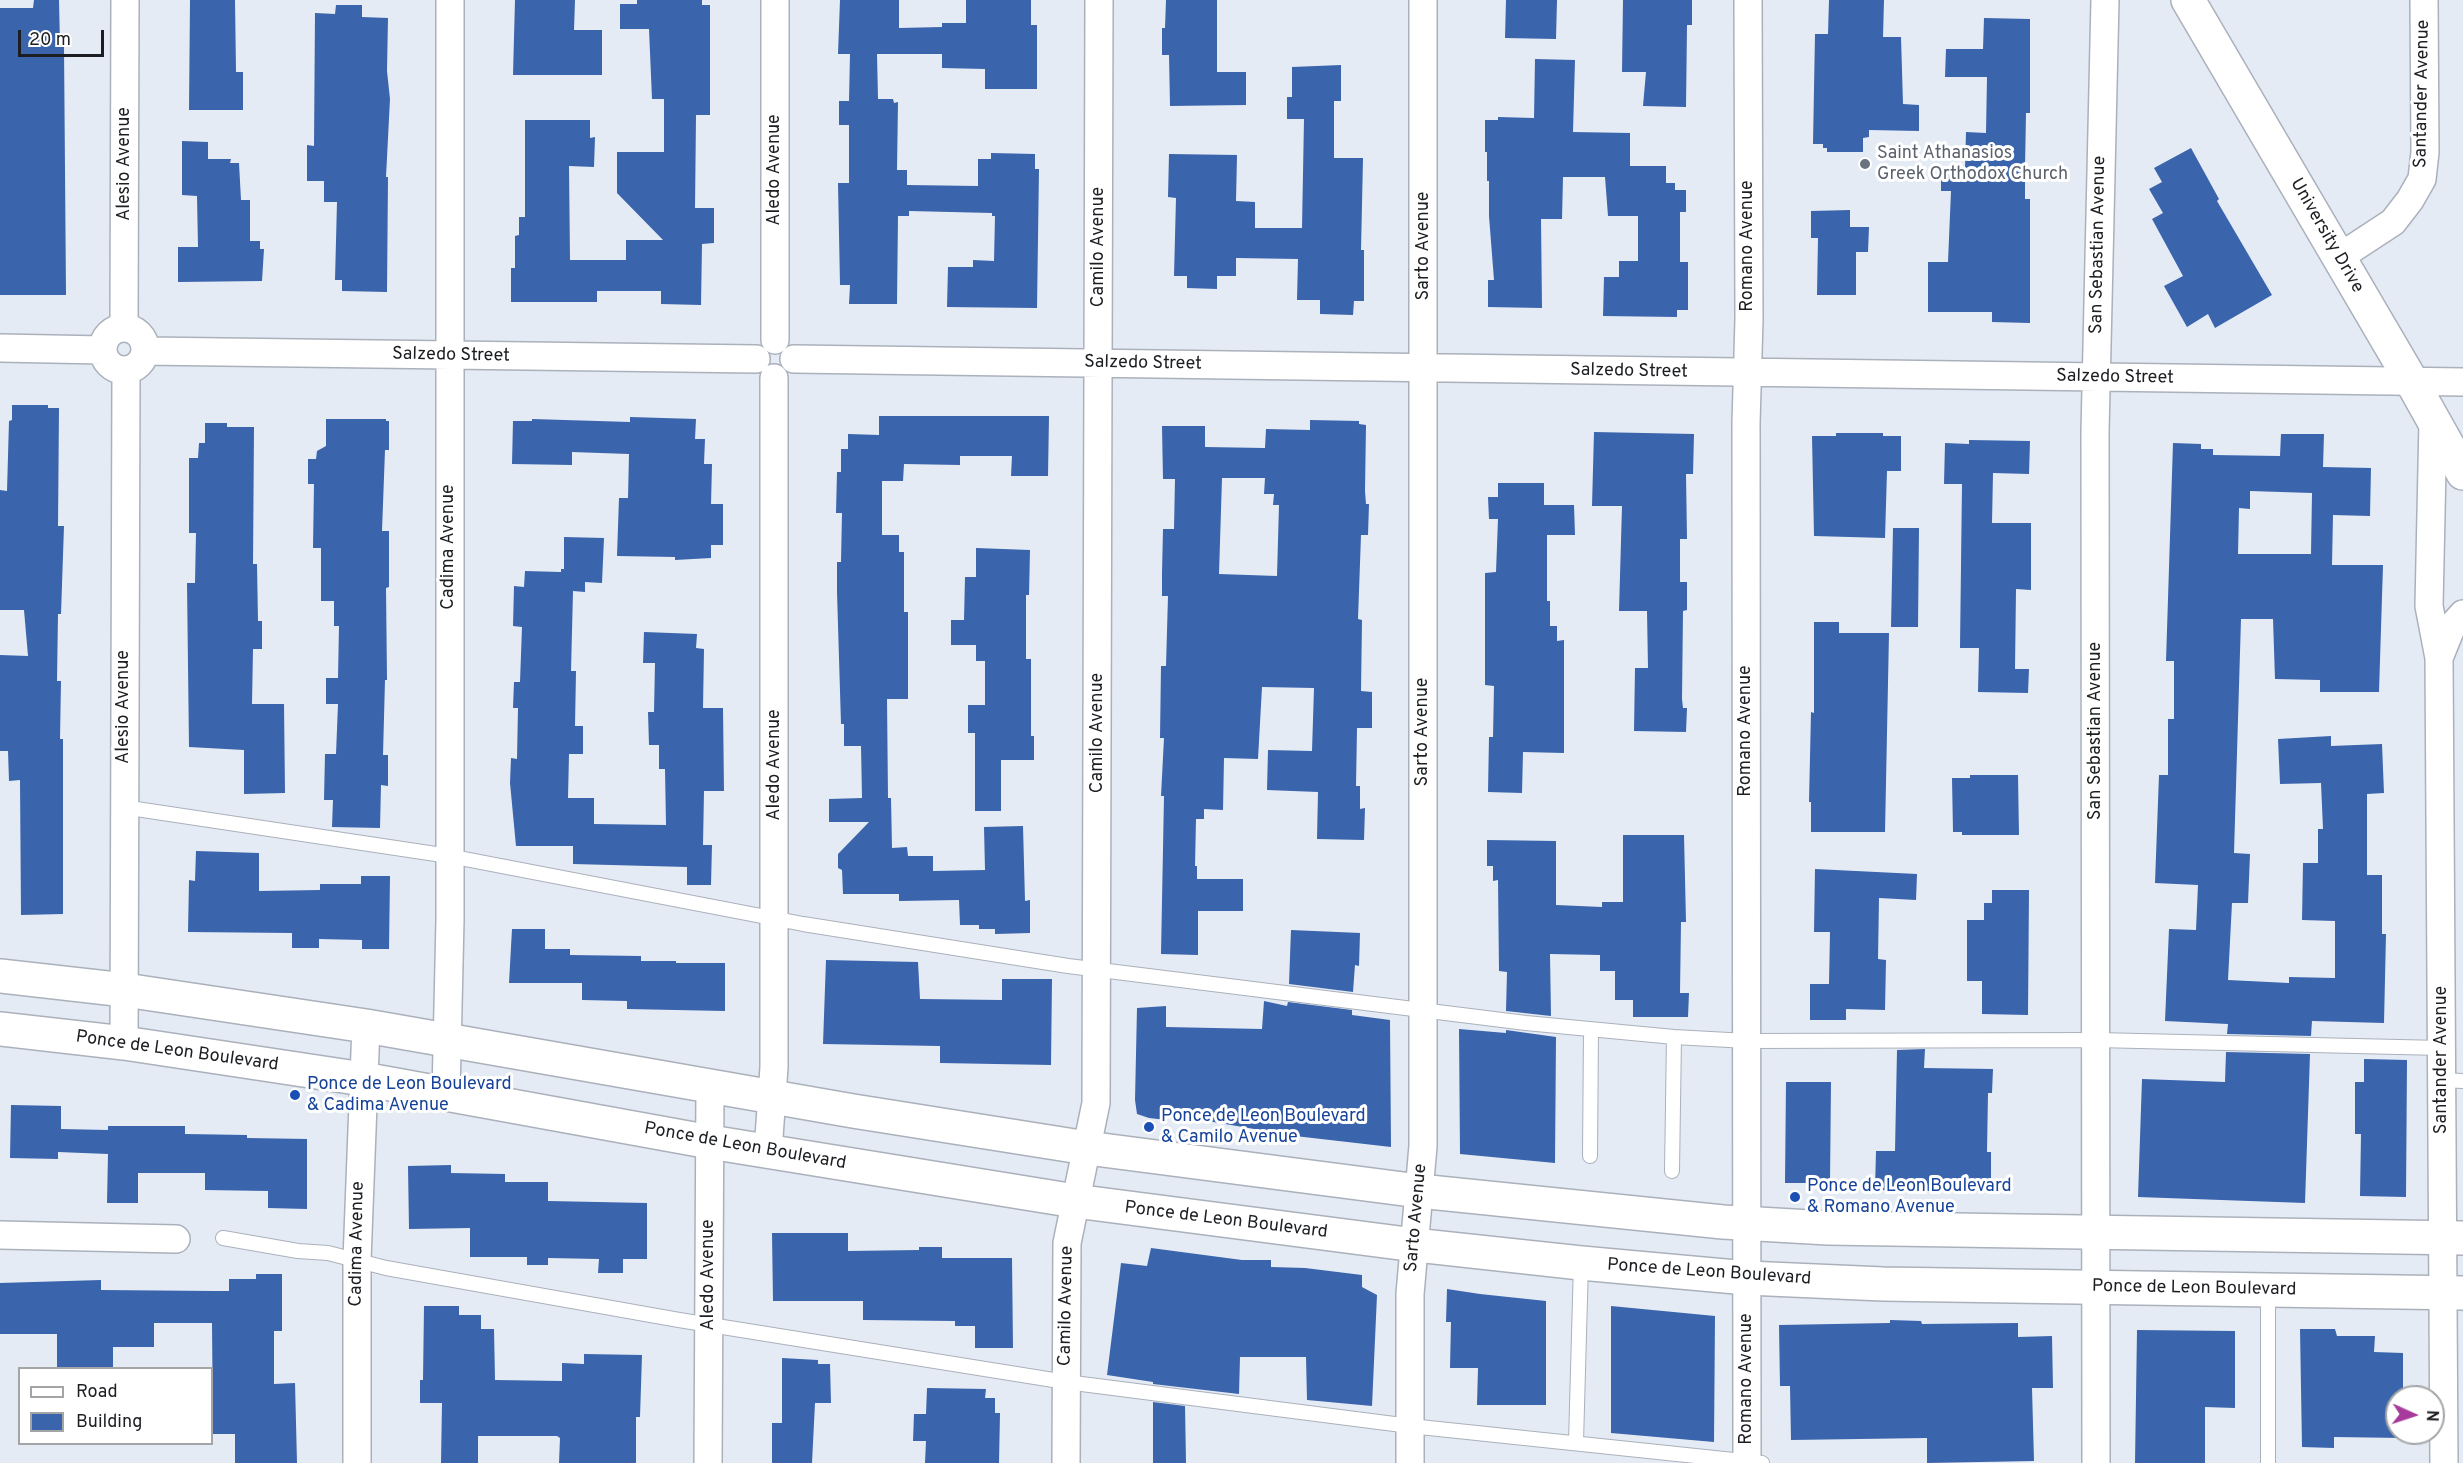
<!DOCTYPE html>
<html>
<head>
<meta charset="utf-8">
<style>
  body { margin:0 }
  #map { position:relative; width:2463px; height:1463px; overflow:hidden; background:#e4ebf5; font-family:Overpass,sans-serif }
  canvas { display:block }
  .legend { position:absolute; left:18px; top:1367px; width:195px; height:78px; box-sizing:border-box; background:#fff; border:2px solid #a4a5a7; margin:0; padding:8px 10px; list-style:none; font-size:18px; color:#1c1e22 }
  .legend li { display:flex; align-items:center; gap:12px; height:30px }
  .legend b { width:30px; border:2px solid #a4a5a7 }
  .north { position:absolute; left:2385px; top:1385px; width:60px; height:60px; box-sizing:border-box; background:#fff; border:2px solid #a4a5a7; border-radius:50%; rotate:93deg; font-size:16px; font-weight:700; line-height:24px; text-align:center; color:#1c1e22 }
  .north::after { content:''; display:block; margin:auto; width:21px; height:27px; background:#a73b9b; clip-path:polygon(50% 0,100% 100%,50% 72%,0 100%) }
  .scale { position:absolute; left:18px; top:30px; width:86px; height:27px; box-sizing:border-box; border:3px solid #1c1e22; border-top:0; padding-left:8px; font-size:18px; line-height:21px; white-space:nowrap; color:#1c1e22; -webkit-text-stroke:4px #fff; paint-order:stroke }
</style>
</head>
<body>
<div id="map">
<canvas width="2463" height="1463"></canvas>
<ul class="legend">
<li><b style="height:8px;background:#fff"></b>Road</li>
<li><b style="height:16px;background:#3a64ac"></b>Building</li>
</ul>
<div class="north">N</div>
<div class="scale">20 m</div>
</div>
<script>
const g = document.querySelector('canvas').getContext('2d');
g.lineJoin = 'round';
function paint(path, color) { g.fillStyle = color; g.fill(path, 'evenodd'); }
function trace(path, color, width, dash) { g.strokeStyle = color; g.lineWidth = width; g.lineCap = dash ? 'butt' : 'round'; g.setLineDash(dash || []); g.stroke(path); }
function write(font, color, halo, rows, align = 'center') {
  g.font = font + ' Overpass,sans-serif'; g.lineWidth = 6; g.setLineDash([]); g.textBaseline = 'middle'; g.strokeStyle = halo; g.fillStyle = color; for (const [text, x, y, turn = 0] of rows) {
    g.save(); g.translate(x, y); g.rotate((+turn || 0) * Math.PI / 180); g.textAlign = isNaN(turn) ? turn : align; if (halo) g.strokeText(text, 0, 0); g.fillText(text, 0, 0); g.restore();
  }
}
const building = new Path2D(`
  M34,0H59L60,46H64L66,295H0V8H33Z
  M190,0H235L236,72H243V110H189Z
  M515,0H575L574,30H602V75H513Z
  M637,0H702V5H710V115H696L695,208H714V243L702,244L701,305L661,304V291H597V302H511V268H515V236L519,235V217H525V120H590V138L595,137L594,167L569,166L570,260H626V240H663L617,193V152H664V99H652L649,29H620V4H637Z
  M840,0H899V28L942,27V23H966V0H1031V25H1037V89H985V69L942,68V54H877L878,99H893L894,103L898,102L897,170H907V185L978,186V159H991V153L1035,154V169H1039L1037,308L947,307L948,267H973V260L994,261L995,216H992V213L909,211V216H898L897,304H849L850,285H840L838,183H849V125H839V101H849L850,54H838Z
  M1166,0H1217V72H1246V105L1170,106L1169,55H1162V28H1165Z
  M1506,0H1557L1556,39L1505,38Z
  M1623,0H1692V25H1687L1686,107L1643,106L1646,72H1622Z
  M1829,0H1884L1883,37H1901L1903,104L1919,105V131L1869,130V137L1863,138V152H1827V148H1823V144H1813L1815,34H1828Z
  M336,5H362V17L388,18L387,71L390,99L386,177H388L387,292L342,291V280H335L337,202H324V181H307V145L314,146L315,13L335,14Z
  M1984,18L2030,19V113H2026L2025,168V199H2030V323L1992,322V312H1928V262H1948L1951,191H1941V167L1965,168L1966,132L1986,133L1987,77H1945L1946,49H1983Z
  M1535,59L1575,60L1573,132L1630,133V166H1666V183H1675V190H1686V212H1680V262H1688V310H1677V317L1603,316L1604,277H1619V261H1638V216H1608L1605,177H1563L1562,219H1541L1542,308L1488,307V280H1494L1489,216V181H1487V152H1485V120H1498V117L1534,118Z
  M1341,65V101H1334V158H1363L1361,250H1364V301H1354L1353,315L1320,314V300H1297L1298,259L1236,258V276H1217V289L1187,288V276H1174L1176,198L1168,197L1169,154L1237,155L1236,201L1255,202V228H1302L1304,119H1287V97H1292V67Z
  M182,141L208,142V159H231L230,163H239L241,200H250V241H260V249H264L262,281L178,282V247H198L197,196L182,195Z
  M2191,148L2219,199L2217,201L2272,295L2215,328L2208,314L2187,327L2164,286L2183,276L2152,219L2163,213L2149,189L2162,182L2154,168Z
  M1850,210V227H1869L1868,252H1856V295H1817L1818,238H1811V211Z
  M12,405H48V408H59L58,526H64L61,614H58L57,681H61L60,739H63V914L21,915L20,780L9,781L8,751H0V655L28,656L24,610H0V490L7,491L9,421L12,420Z
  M879,416H1049L1048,476H1011L1012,456H960V465L904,464L903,481H882V535H899V552H904V612H908V699H887L888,798H891L892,848L907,847L908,856H933V871L985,870L984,827L1023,826L1025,901L1030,900V933L995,934V929H979V925H960L959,900L899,901V894H843L842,870L838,868V854L869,822H829V799L862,798L861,746H844V724H841L837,592V562H841L842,513H836L837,472H841V449H848V434L879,435Z
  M630,417L696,419L695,439H705L704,464H712L711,504H723V545H711V558L675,560V557L617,556L619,498H628L629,454L572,452V465L512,464L513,421H532V419L630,422Z
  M326,419H386V421H389V450H385L382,531H389V587L386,588L387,680H385L383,755H388V786L381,785L380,828L332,827L333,800H324L325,754H336L338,704H326V678H338L339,626H334V601H321V548H313L314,484H308V459H316L317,451L326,446Z
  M1310,420L1359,421V424L1366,425L1365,491L1366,504H1369L1368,535H1361L1358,619L1362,620L1361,691L1372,692V728H1357L1356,786H1360V809L1365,808L1364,840L1317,839L1318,792L1267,790L1268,750L1312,751L1314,688L1262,687L1258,759L1224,758L1223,810L1204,809V819H1196L1195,866H1197V879H1243V911H1198V955L1161,954L1164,796H1161L1164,738H1160L1161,666H1166L1168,596H1162V573L1163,529H1174L1175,479H1163L1162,426H1205V447L1265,448L1266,429L1310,430ZM1222,478H1265L1264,494H1274L1273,505H1279L1277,576L1219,574Z
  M205,423H227V427H254L253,564H257L258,621H262V649H253L252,704H284L285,793L244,794V750L189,747L187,583H195L196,533H189V458H198L199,443H205Z
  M1594,432L1694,434L1693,474H1686L1687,539H1680V582H1687V610L1683,611L1682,699L1683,708H1687L1686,732L1634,731L1635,668H1648L1647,611H1619L1622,506H1592Z
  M1836,433H1883V436H1901V471H1887L1885,538L1814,536L1812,436H1836Z
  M2281,434H2324L2323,467L2371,468L2370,516L2333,515L2332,565H2383L2379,692H2320V680L2275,679L2273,619H2241L2234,853L2250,854L2248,903H2232L2228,980L2289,983V977L2335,978V921L2302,920L2303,863H2318V829H2323L2321,783L2280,784L2278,739L2331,736V746L2382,744L2384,793L2367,794V875H2382V934H2386L2384,1023L2312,1021L2311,1036L2227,1034L2228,1024L2165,1021L2169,929L2196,930L2198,885L2155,883L2159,775H2168V719H2174V661H2166L2173,443L2201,444V449H2213V455L2280,456ZM2250,491L2312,493L2311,554H2238L2239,508L2250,509Z
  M1969,440L2030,441L2029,474L1993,473L1992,523H2031V590L2016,589L2015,669H2029L2028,693L1978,692L1979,648H1960L1962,484H1944L1945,443L1969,444Z
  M1498,483H1544V505H1574L1575,535H1547V601H1550V626H1557V641L1564,640V753L1523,752L1522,793L1488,792L1489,737H1493L1494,686L1485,685V573L1496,572L1498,519H1489L1488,497H1498Z
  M1893,528H1919L1918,627H1891Z
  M564,537L604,538L602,583L585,582V592L573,591L571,671H576L575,726H583V754H569L568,798H594V824L666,825L665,769H659V745H649L648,712H654L655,663H643L644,632L697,634L696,648L704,649L703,708H723L724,791H704L703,845H712L711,885H687V867L573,864V846H516L510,783L511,758L517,759L518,708H513L514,682H520L522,627L513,626L514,586L524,587L525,571L561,572V569H564Z
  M976,548L1030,550L1029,595H1026V659H1031V736H1034V760H1001V811H975V733H968V705H985V661H976V645H951V620H964L965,577H976Z
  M1814,622H1839V633H1889L1885,832H1811V802H1809L1811,712L1814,713Z
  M1970,775H2018L2019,835H1962V832H1953L1952,778H1970Z
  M1623,835H1684L1686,922H1681L1680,993H1689L1688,1017H1633V1000H1615V971H1600V955L1550,954L1551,1016L1506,1011L1507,972L1499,971L1498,880L1493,881V866H1487V840L1556,841V905L1602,907V902H1623Z
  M196,851L259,853V891L320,890V884H361V876H390L389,949H362V940L319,939V948H292V933L188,932L189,880L195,881Z
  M1815,869L1917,874L1916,900L1879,898L1878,959L1886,960L1885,1010L1846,1009V1020H1810V984H1829L1830,932H1814Z
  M1992,890H2029L2028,1015L1982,1014V981H1967V920H1984V903H1992Z
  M512,929H545V949H570V955L641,956V961H676V963H725V1011L627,1009V1001L582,1000V983H509Z
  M1291,930L1360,933L1359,966L1355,965L1353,992L1289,984Z
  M826,960L918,962L920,999L1002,1000V979H1052L1051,1065L940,1063V1046L823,1044Z
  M1264,1001L1287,1006L1288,1002L1352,1010V1015L1390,1020L1391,1147L1295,1136L1167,1114V1120L1149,1118L1137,1114L1135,1100L1137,1008L1166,1006V1027L1262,1029Z
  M1459,1029L1506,1033V1030L1556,1037L1555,1163L1460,1154Z
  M1925,1049L1924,1068L1993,1069L1992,1093H1988L1987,1152H1991V1192L1875,1190L1876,1151H1895L1897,1050Z
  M2226,1052L2310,1054L2305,1203L2138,1197L2142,1079L2225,1082Z
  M2364,1059L2407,1060L2406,1197L2360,1196L2361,1134H2355V1082H2364Z
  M1786,1082H1831L1830,1183H1785Z
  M11,1105L61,1106V1129L108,1130V1126H185V1134L247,1135V1138L307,1139V1209L268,1208V1191L205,1190V1173H138V1203H107L108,1154L58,1152V1159L10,1158Z
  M451,1165V1173L505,1174V1182H548V1201L647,1203V1259H623V1273H598L599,1259L548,1258V1265H527V1257H470V1228L409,1229L408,1166Z
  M772,1233H848V1251L919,1250V1247H942V1258H1012L1013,1348H975V1326H955V1321L863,1320V1301H773Z
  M1151,1248L1242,1260H1271V1267L1305,1268L1362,1275V1287L1377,1295L1372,1406L1307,1400L1306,1357H1240L1239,1394L1153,1384V1382L1107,1375L1121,1263L1147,1266Z
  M256,1274H282V1331H274V1384L295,1383L297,1463H235V1434H213L212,1323H154V1347H113V1368H57V1334H0V1283L101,1280V1290L214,1291H229V1279H256Z
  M1447,1289L1480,1294L1546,1301V1405H1477L1478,1368H1450L1451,1322H1446Z
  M424,1306H459V1315H481V1329H494L495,1380L562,1381V1363L584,1364V1354L642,1355L640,1417H636V1463H559L560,1438L557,1436H478V1463H441L442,1403H420V1380H423Z
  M1611,1306L1715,1316L1714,1442L1611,1433Z
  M1890,1320L1921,1321L1922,1324L2018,1323V1337L2052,1336L2053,1388H2032L2034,1461L1927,1463V1438L1791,1440L1790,1386H1780L1779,1325L1890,1323Z
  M2300,1329H2335L2337,1336H2375L2374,1352L2403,1353V1397H2397V1433H2403V1438L2334,1437V1448L2302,1447Z
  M2137,1330L2235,1331V1408L2205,1407V1463H2135Z
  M782,1358L818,1360V1364H830L831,1403H815L812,1463H772V1423H782Z
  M927,1388L986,1389L985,1398H995V1413H1000L999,1463H925L926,1441H913L914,1414H926Z
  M1153,1402L1185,1406L1186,1463H1153Z`);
const lane = new Path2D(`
  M123,807L449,856L803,924L1068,966L1526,1023L1674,1037L1747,1041L2096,1040L2442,1048
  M2442,1080L2463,1081
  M1590,1156L1591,1030
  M1672,1171L1674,1037
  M223,1238L298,1251L328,1253L386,1268L679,1320L1066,1382L1410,1426L1762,1463
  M1576,1442L1581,1263
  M2268,1463V1290`);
const street = new Path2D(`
  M775,0V340
  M2338,258L2393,222L2410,200L2422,179L2425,152L2424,0
  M124,327L125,0
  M103 349a21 21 0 1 1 42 0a21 21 0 1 1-42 0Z
  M0,348L103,350
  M146,351L756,359
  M794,359L2463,382
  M2433,421L2429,606L2439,658L2444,1463
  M2439,658L2452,626L2463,614
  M124,1043L126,370
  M446,1094L450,920V0
  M768,1151L774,1067V378
  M0,1235L176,1239
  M357,1463V1260L366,1026
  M708,1463L710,1087
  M1066,1463L1067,1243L1096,1103L1099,0
  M1410,1463V1294L1423,1146V0
  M1747,1463L1746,423L1749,319L1748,0
  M2096,1463L2095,432L2105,0`);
const secondary = new Path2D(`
  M2188,0L2412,382L2463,473
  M0,976L125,990L366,1026L853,1111L1087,1148L1419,1191L1723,1222L1828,1228L2463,1238
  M0,1029L124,1043L363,1079L710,1142L1075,1201L1415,1245L1581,1263L1747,1278L1883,1284L2463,1293`);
const markers = [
  [1865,164,6,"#6b7280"],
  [295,1095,6,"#1a4fb4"],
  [1149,1127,6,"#1a4fb4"],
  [1795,1197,6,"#1a4fb4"]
];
const streetNames = [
  ["Santander Avenue",2423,94,-89],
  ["Alesio Avenue",125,164,-90],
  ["Aledo Avenue",775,170,-90],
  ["University Drive",2326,236,60],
  ["San Sebastian Avenue",2099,245,-89],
  ["Sarto Avenue",1424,246,-90],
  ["Romano Avenue",1748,246,-90],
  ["Camilo Avenue",1099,247,-90],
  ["Salzedo Street",451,356,1],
  ["Salzedo Street",1143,364,1],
  ["Salzedo Street",1629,372,1],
  ["Salzedo Street",2115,378,1],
  ["Cadima Avenue",449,547,-90],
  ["Alesio Avenue",124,707,-90],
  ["Romano Avenue",1746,731,-90],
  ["San Sebastian Avenue",2096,731,-90],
  ["Sarto Avenue",1423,732,-90],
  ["Camilo Avenue",1098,733,-90],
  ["Aledo Avenue",775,765,-90],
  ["Ponce de Leon Boulevard",177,1052,8],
  ["Santander Avenue",2442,1060,-90],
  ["Ponce de Leon Boulevard",745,1147,10],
  ["Sarto Avenue",1417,1218,-85],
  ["Ponce de Leon Boulevard",1226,1221,7],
  ["Cadima Avenue",358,1244,-89],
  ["Ponce de Leon Boulevard",1709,1273,4],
  ["Aledo Avenue",709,1275,-90],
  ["Ponce de Leon Boulevard",2194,1289,1],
  ["Camilo Avenue",1067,1306,-89],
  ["Romano Avenue",1747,1379,-90]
];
const worshipNames = [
  ["Saint Athanasios",1877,154],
  ["Greek Orthodox Church",1877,175]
];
const transitNames = [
  ["Ponce de Leon Boulevard",307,1085],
  ["& Cadima Avenue",307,1106],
  ["Ponce de Leon Boulevard",1161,1117],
  ["& Camilo Avenue",1161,1138],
  ["Ponce de Leon Boulevard",1807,1187],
  ["& Romano Avenue",1807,1208]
];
paint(building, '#3a64ac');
trace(lane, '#abb1bb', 16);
trace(street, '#abb1bb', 30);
trace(secondary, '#abb1bb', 36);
trace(lane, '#fff', 14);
trace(street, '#fff', 27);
trace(secondary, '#fff', 33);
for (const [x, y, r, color] of markers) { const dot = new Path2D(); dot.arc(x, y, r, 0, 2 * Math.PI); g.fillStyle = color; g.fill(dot); trace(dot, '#fff', 2); }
write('18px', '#1c1e22', '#fff', streetNames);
write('18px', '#5b616d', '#fff', worshipNames, 'left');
write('18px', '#164399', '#fff', transitNames, 'left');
</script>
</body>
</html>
